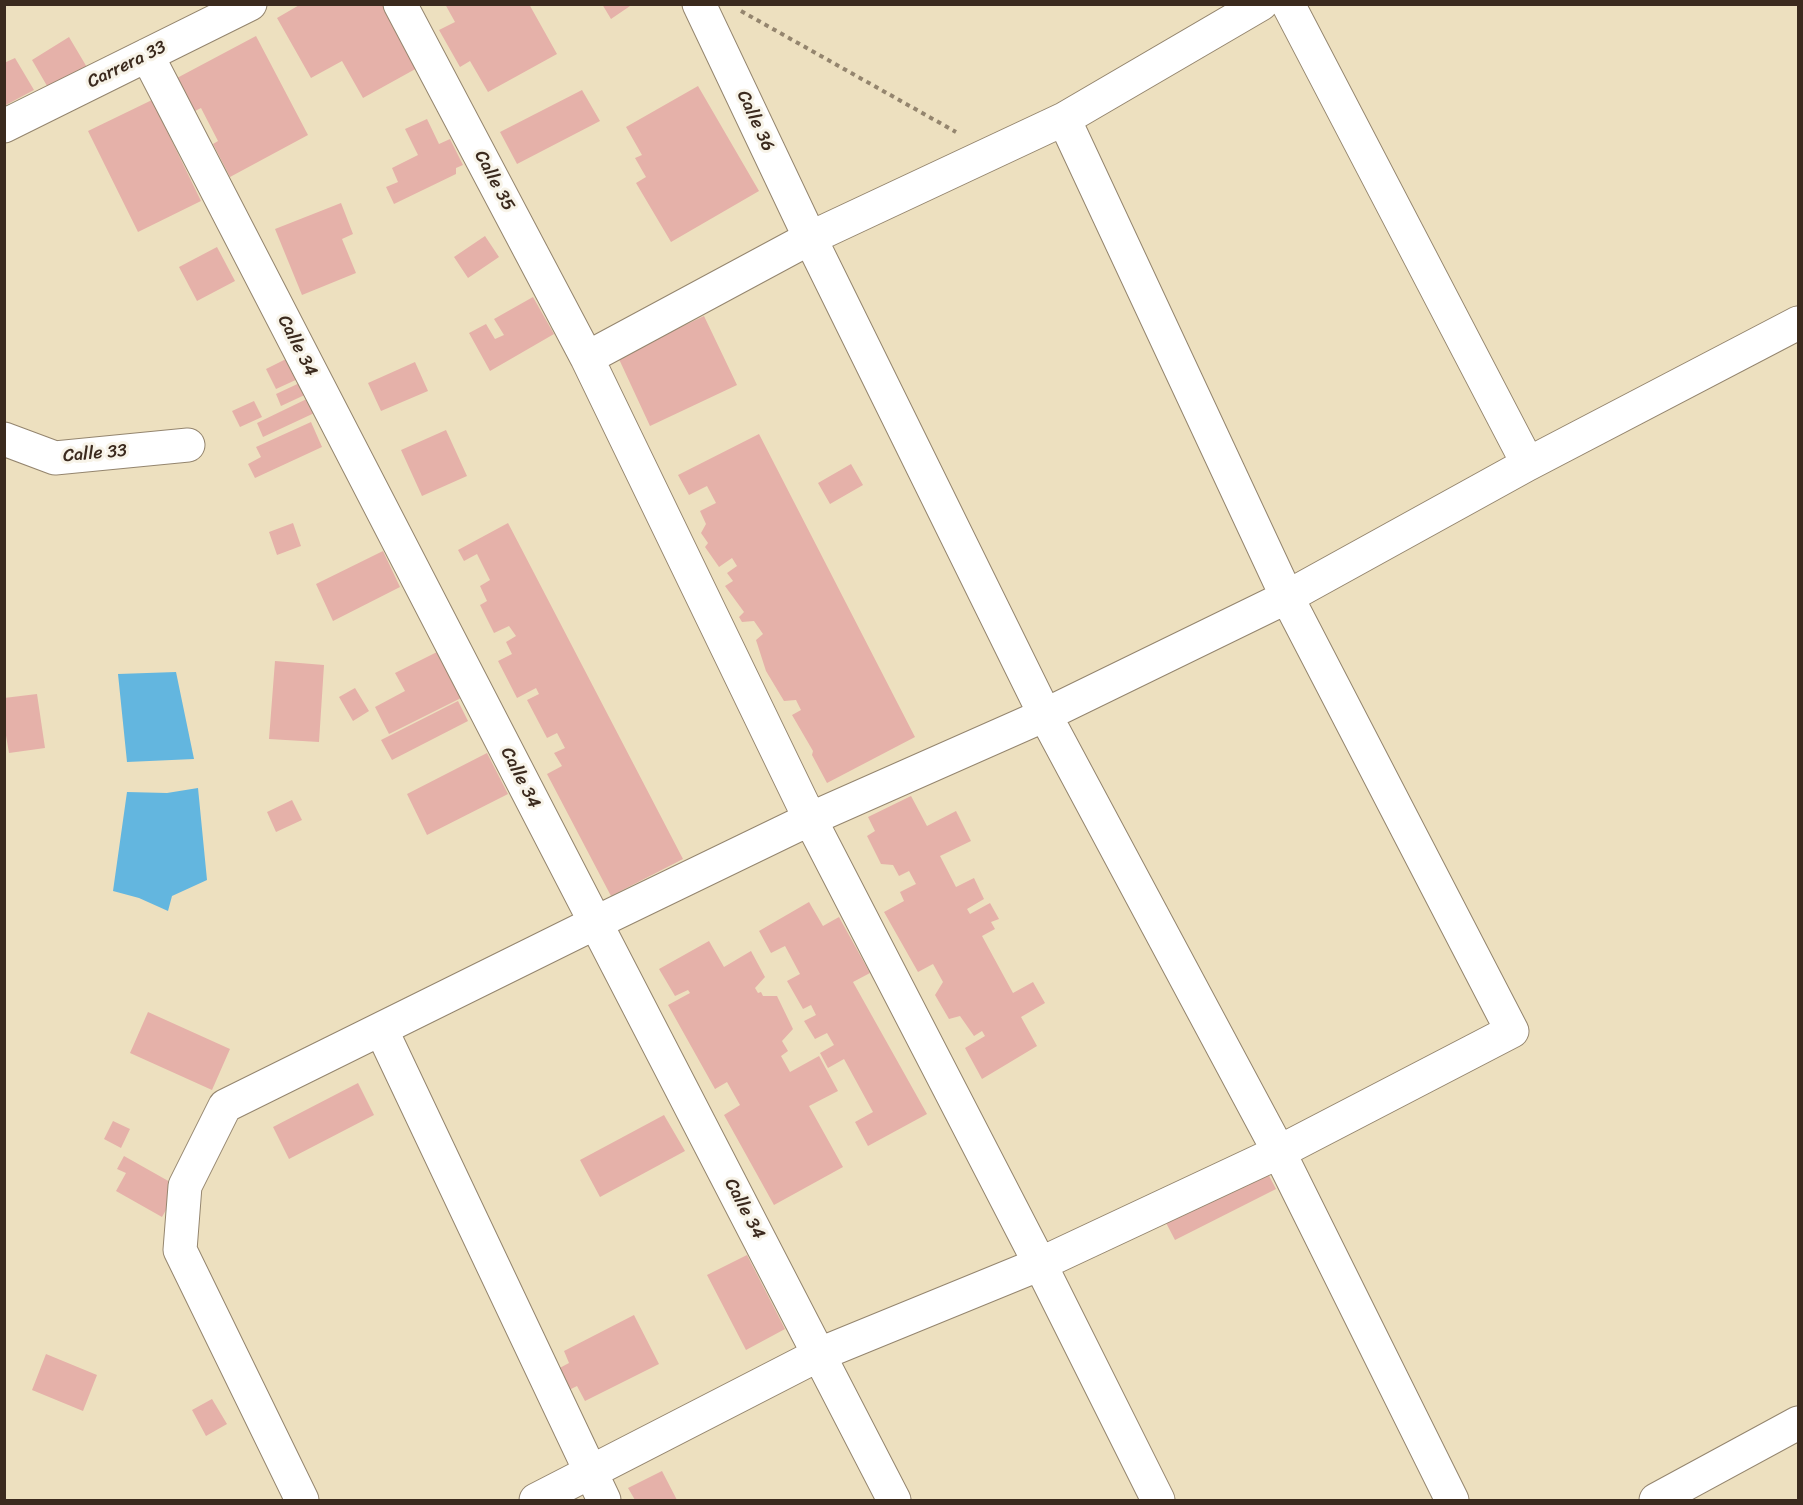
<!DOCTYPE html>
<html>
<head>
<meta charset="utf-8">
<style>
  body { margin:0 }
  #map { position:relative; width:1803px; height:1505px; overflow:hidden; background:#ede0bf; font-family:Sriracha,sans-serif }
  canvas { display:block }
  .frame { position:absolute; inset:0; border:6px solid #3b2a1e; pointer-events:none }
</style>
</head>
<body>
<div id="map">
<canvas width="1803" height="1505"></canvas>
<div class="frame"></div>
</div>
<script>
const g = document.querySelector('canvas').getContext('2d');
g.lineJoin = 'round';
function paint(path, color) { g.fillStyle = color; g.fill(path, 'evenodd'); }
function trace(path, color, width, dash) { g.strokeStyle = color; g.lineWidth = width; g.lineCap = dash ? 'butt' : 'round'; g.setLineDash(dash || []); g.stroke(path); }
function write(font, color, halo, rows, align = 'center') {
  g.font = font + ' Sriracha,sans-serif'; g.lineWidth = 6; g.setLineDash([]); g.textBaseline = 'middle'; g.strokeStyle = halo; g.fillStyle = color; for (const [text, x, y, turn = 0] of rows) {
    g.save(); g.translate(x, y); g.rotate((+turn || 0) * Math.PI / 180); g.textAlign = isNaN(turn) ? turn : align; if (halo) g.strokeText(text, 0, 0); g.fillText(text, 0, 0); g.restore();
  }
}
const water = new Path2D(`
  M176,672L194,759L127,762L118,674Z
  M198,788L207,880L172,896L168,911L139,898L113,891L127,792L167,793Z`);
const building = new Path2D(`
  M301,4H384L419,67L363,98L342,61L311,78L277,18Z
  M445,4H529L557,54L488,92L470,61L460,67L439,30L455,22Z
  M602,4H633L611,19Z
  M256,36L308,135L230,177L213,144L218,141L201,108L195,111L177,78Z
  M69,37L88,69L50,91L32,60Z
  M15,58L34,90L4,106V63Z
  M698,86L759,191L671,242L636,183L646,177L635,158L642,155L626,127Z
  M582,90L600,121L517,164L500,132Z
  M152,100L201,201L138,232L88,131Z
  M427,119L439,144L450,139L463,165L456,168V174L394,204L386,187L398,182L392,168L418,155L405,129Z
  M341,203L353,234L342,239L356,273L302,295L275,229Z
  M485,236L499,257L468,278L454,257Z
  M217,247L235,281L197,301L179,267Z
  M533,297L554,334L490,371L469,333L486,324L495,339L504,335L494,319Z
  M704,316L737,385L650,426L618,357Z
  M290,357L300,378L276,389L266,369Z
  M415,362L428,391L381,411L368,383Z
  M306,380L311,392L281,406L276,394Z
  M319,393L325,408L263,437L257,423Z
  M254,401L262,417L240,427L232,411Z
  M311,422L322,447L255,478L248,464L261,457L256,447Z
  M446,430L467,476L422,496L401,450Z
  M759,434L915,737L827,783L812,755L813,751L792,715L801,710L796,700L784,701L766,671L756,640L763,634L754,621L742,622L739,617L744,612L725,586L733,581L727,573L737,566L732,558L719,567L705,547L708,543L701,533L706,524L700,511L716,503L707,486L689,495L678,475Z
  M851,464L863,485L830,504L818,483Z
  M293,523L301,546L277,555L269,532Z
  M508,523L683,859L611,896L547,774L562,766L554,753L565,748L557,733L547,738L527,700L539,694L536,688L517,698L498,661L512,654L506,642L516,636L509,626L494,633L480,605L487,601L480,586L490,580L477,554L464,561L458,550Z
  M383,551L400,587L333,621L316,584Z
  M437,652L461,698L389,734L375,707L405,691L395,673Z
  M275,661L324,665L319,742L269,739Z
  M355,688L369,711L353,721L339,697Z
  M37,694L45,748L9,753L4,724V698Z
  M458,701L468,721L392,760L381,740Z
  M487,753L508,794L427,835L407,794Z
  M911,796L927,826L956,811L971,841L940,856L956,887L974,878L984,899L967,909L970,914L990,903L999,919L991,922L995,929L982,936L1013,993L1033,982L1045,1003L1021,1017L1037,1046L982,1079L965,1048L985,1036L982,1031L974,1036L960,1016L949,1019L935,995L943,982L933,964L918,972L884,912L904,901L900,892L916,884L909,871L899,876L893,865L881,864L867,836L875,831L868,817Z
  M292,800L302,820L276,832L267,812Z
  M809,902L823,926L839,917L870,973L853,982L927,1114L868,1146L855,1122L873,1112L844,1059L828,1068L820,1053L834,1045L827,1033L815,1039L804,1021L816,1015L811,1005L803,1009L787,981L800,974L785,946L771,953L759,931Z
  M709,941L724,967L751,951L765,977L755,988L758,993L761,992L763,996H777L793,1029L782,1041L788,1051L781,1056L790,1072L819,1056L838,1091L809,1106L843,1167L774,1205L724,1115L740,1105L727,1082L715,1089L668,1005L690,993L688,990L675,996L659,969Z
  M148,1012L230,1049L212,1090L130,1053Z
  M358,1083L374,1115L289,1159L273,1127Z
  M664,1115L685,1151L600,1197L580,1160Z
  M113,1121L130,1129L121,1148L104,1139Z
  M124,1156L179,1187L162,1217L116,1191L126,1173L117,1169Z
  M1265,1168L1276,1189L1175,1240L1164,1219Z
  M747,1255L785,1329L746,1350L707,1275Z
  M634,1315L659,1364L585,1401L577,1386L565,1392L554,1371L569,1363L564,1351Z
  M46,1354L97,1375L83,1411L32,1390Z
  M212,1399L227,1424L206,1436L192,1410Z
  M662,1471L677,1500H635L628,1488Z`);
const path = new Path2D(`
  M741,11L956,132`);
const street = new Path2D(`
  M400,4L587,358L810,819L1040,1264L1158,1500
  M699,4L810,238L1045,715L1279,1152L1452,1500
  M1288,4L1528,464
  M147,55L894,1500
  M4,126L250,4
  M587,358L810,238L1064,119L1261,4
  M4,439L55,458L188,445
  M381,1029L604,1500
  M302,1500L180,1250L185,1186L225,1106L595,923L810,819L1045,715L1287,597L1528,464L1798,323
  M536,1500L820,1354L1040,1264L1279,1152L1512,1031L1287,597L1064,119
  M1656,1500L1798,1423`);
const streetNames = [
  ["Carrera 33",127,65,-26],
  ["Calle 36",755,121,65],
  ["Calle 35",494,181,62],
  ["Calle 34",297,346,63],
  ["Calle 33",95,454,-5],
  ["Calle 34",520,778,63],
  ["Calle 34",744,1209,62]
];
paint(water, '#63b6df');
paint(building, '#e5b1a9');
trace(street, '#94856e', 35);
trace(path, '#94856e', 4, [4.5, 4.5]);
trace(street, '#fff', 33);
write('18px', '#3b2a1e', '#f7f3e8', streetNames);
</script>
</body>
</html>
